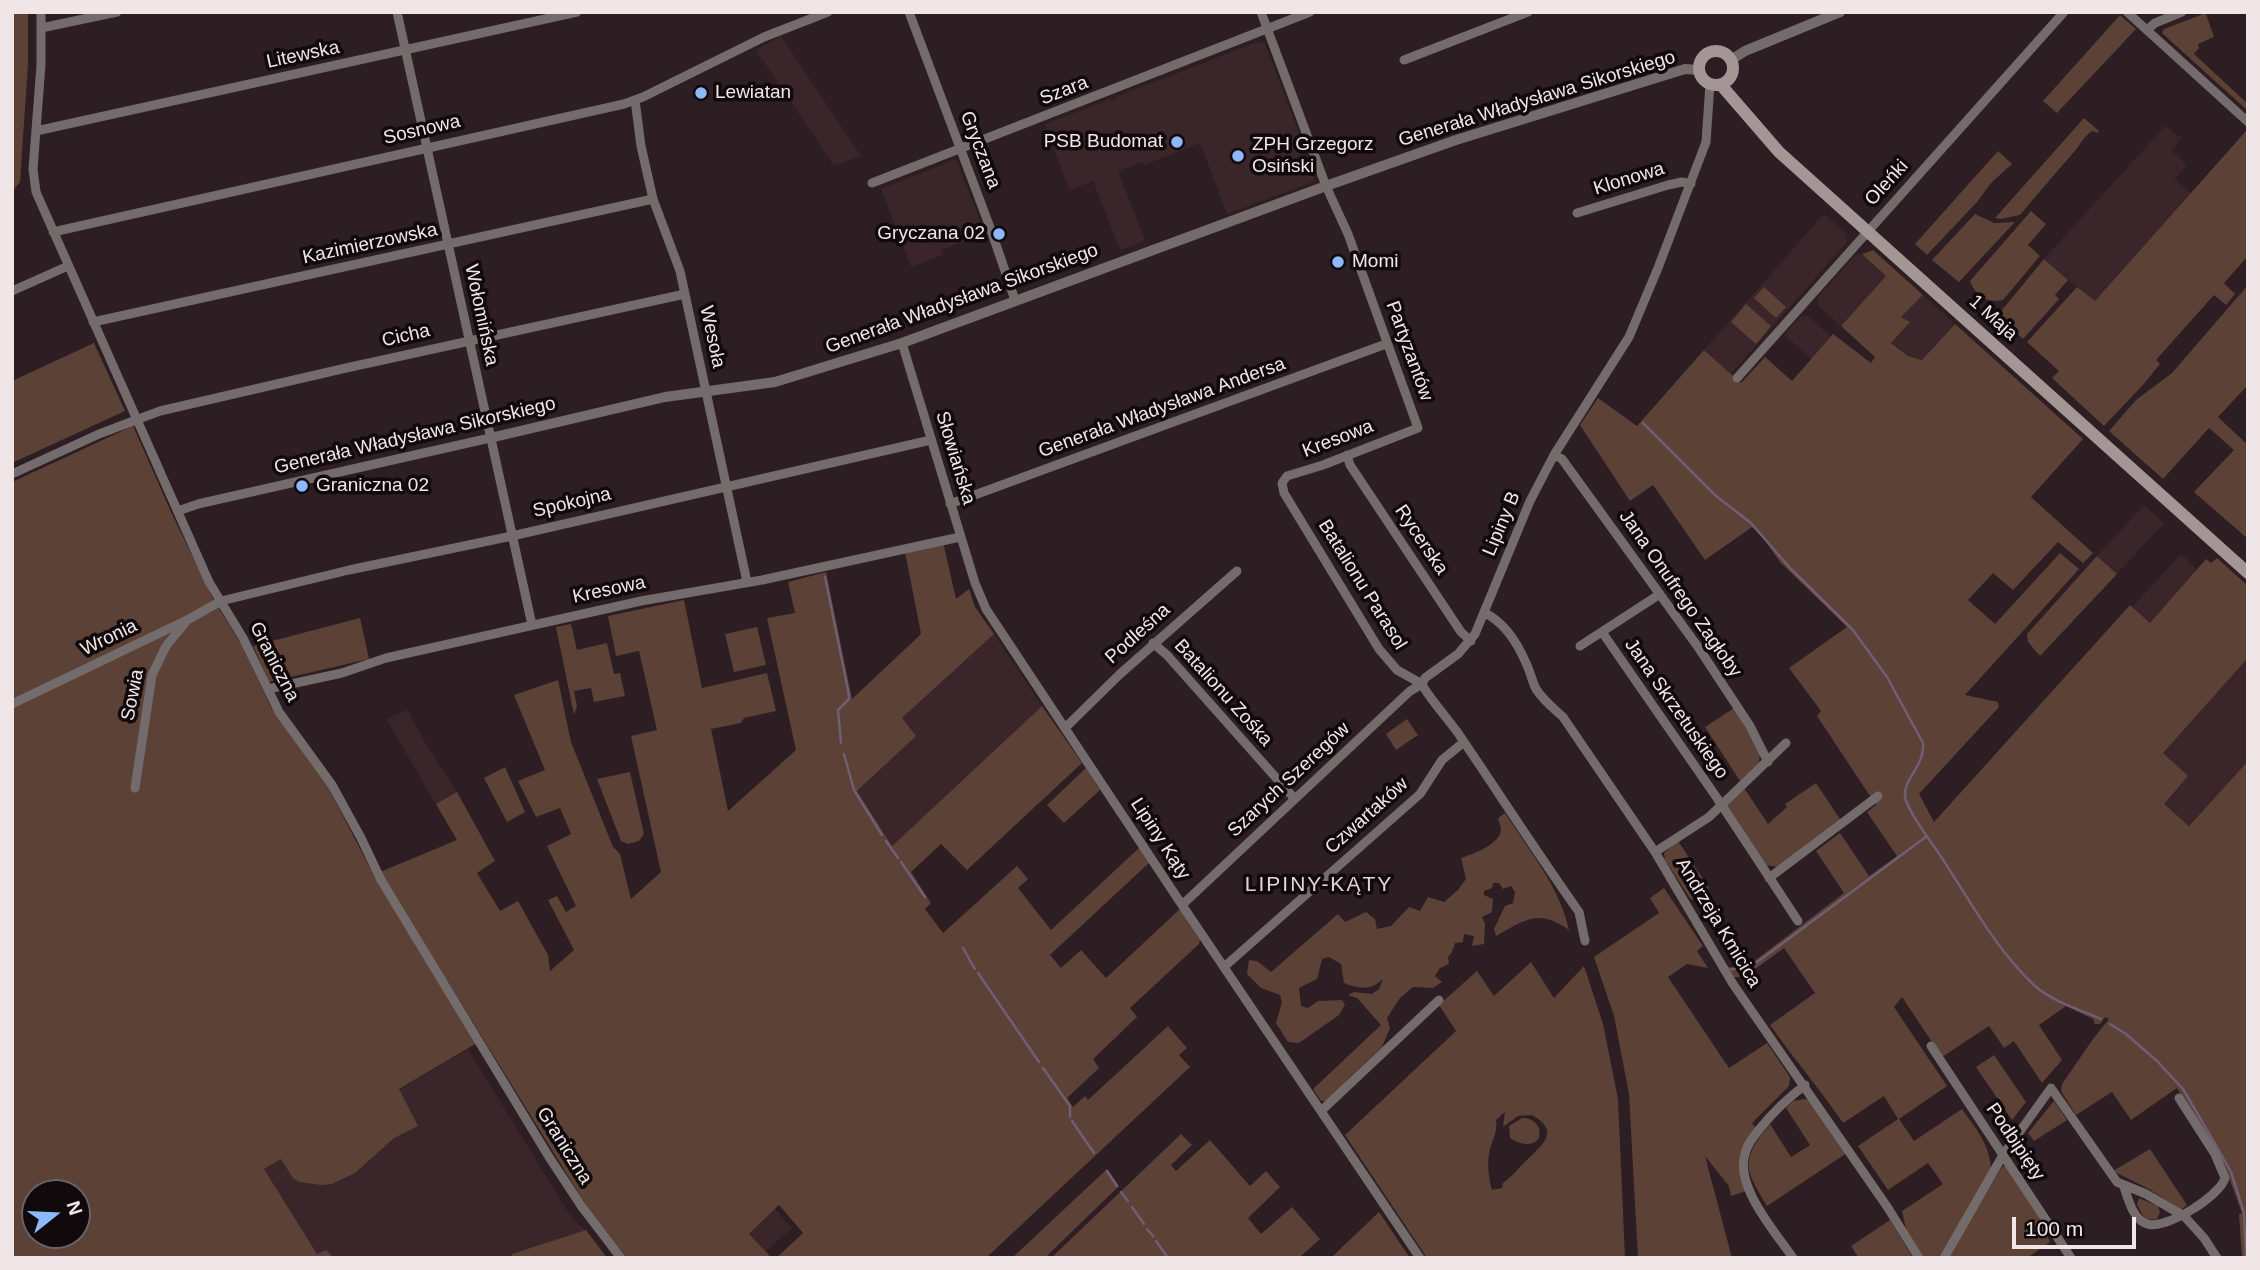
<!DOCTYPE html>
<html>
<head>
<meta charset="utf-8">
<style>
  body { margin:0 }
  #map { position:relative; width:2260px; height:1270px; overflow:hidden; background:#2c1e22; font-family:Arial,sans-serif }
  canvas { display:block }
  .frame { position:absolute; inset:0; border:14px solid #f0e6e8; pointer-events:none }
  .north { position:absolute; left:21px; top:1179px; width:70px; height:70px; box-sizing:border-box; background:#100a0c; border:2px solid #6a6264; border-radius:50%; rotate:72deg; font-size:19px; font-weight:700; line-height:28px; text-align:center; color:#f0e6e8 }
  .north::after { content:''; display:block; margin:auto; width:24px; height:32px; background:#8db9fc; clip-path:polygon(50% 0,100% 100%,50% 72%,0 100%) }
  .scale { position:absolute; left:2012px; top:1217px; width:124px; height:32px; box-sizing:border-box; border:4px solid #f0e6e8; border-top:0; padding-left:9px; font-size:21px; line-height:24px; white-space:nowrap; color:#f0e6e8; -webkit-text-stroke:5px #100a0c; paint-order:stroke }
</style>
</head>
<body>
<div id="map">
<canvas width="2260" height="1270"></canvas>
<div class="frame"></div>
<div class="north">N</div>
<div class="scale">100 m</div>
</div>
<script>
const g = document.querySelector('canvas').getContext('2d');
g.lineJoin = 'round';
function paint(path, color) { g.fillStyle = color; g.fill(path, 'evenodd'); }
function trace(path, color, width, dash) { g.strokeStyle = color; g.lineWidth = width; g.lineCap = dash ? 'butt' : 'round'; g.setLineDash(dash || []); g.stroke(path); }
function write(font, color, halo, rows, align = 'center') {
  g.font = font + ' Arial,sans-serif'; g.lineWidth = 7; g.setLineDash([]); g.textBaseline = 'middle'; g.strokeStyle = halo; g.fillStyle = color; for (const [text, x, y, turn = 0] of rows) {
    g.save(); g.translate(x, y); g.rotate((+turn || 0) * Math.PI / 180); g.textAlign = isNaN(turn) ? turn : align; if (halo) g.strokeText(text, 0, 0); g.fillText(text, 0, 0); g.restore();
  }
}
const built = new Path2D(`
  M781,36L861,156L834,166L756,50Z
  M1257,42L1265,44L1300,135L1298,137L1315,181L1227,214L1200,143L1144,165L1142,162L1118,171L1145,240L1120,250L1093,181L1069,190L1045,124L1111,99L1112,101L1117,99L1116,97Z
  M2165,126L2182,138L2171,150L2187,165L2175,179L2192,194L2094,302L2044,259Z
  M956,159L985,233L942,250L943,255L911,267L881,189Z
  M1824,214L1847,234V242L1731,374L1704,350Z
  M1862,254L1886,276L1841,326L1818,306V297L1855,255Z
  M1923,295L1955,324L1922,360L1908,356L1891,342L1909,322L1901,317Z
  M1809,316L1831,337L1812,359L1784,335L1800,317Z
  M2144,505L2164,523L2117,574L2097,556Z
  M2181,554L2197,570L2150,623L2132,607Z
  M994,634L1042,706L892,846L857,791L915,736L901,719Z
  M2248,658V761L2189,826L2163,804V753Z
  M408,710L423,739L457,792L436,804L386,719Z
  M468,1049L573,1220L586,1230L607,1258H319L264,1169Z
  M775,1209L792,1228L765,1252L749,1234Z`);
const green = new Path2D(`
  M12,12H28V64L20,182L15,188L14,192H12Z
  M2203,14H2206L2214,37L2198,44L2199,48L2194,54L2248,104V111L2162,33L2164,29Z
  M2120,15L2136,29L2057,113L2043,101Z
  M2084,118L2099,131L2098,133L2092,131C2083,137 2081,144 2074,152C2056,173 2038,193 2020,215L2001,219L1995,218Z
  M2246,131L2248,256L2224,283L2235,294L2226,305L2214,295L2156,360L2160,364L2143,385L2104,426L2052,378L2059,371L2027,342L2077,287L2095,301Z
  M1998,151L2012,164L1991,183L1977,202L1927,255L1915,244Z
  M2031,211L2046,224L2028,245L2040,256L2039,257L2003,300C1987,304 1975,295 1970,281Z
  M1975,214L1994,223L2015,222L1959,282L1932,260Z
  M1873,250L1923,295L1901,317L1910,322L1891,343L1908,356L1922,360L1955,324L2083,439L2031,497L2093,553L2083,563L2058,542L2013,590L1993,573L1968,600L1995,624L2060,553L2079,569L1965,695L1998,702L1999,707L1919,794L1934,822L2130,605L2150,623L2206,559L2211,563L2217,558L2248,586V658L2163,753L2188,776L2164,804L2189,826L2248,761V1258H2242L2239,1214L2242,1213L2224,1164L2177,1088L2131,1120L2112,1092L2076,1115L2061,1091L2062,1084L2093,1039L2109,1019L2105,1017L2100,1024H2095L2093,1019L2066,1006L2039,1025L2062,1060L2042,1083L2014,1041L2004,1048L1989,1026L1942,1057L1902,997L1894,1007L1947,1086L1899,1119L1914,1141L1962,1109C1976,1129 1991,1146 1991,1171L1941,1258H1922L1906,1229L1902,1211L1943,1184L1928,1163L1888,1190L1858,1146L1898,1119L1884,1096L1843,1123C1820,1089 1794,1059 1770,1025L1815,993L1784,948L1744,977H1734L1728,967L1745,968L1844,893L1816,851L1840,833L1869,876L1897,856L1867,812L1876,805L1817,716L1821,711L1789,668L1847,627L1780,562L1763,538L1752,527L1705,560L1653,485L1630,501L1580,425L1598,398L1637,426L1704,350L1741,383L1765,357L1792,381L1833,334L1871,363L1875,357L1841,326L1886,276L1862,254Z
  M2044,259L2068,280L2055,295L2059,299L2023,339L1997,316Z
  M2248,285V385L2218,417L2248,445V539L2194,492L2234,450L2209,428L2163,479L2109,431L2136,400L2172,373Z
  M1764,287L1786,307L1776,318L1754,298Z
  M1746,304L1771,326L1756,344L1731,322Z
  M94,343L125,411L12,463V381Z
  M133,426L172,514L212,597L241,644L272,709L328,787L373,874L477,1043L399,1089L418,1126L394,1138L355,1173L332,1184L321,1185L299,1182L293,1178L281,1159L264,1169L317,1254L326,1250L334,1258H12V482ZM35,1193H77V1235H35Z
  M943,542L956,599L969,589L975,607L994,634L902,718L916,736L857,791L892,846L1042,706L1082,763L967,870L941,844L911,872L931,903L925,909L943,933L1017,866L1028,879L1018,888L1051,930L1139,848L1149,863L1050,955L1061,968L1081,950L1106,978L1180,909L1200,940L1199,944L1130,1008L1137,1017L1093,1059L1099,1068L1067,1098L1073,1107L1085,1096L1088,1100L1168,1026L1187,1048L1179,1055L1190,1067L986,1258H776L803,1233L779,1205L749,1234L770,1256L768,1258H627L586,1205L380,872L457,840L436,804L457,792L495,861L477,873L500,911L518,901L548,955L550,971L574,950L548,900L557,896L566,912L576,906L547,846L571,834L560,808L536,817L518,781L545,770L514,695L558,680L571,742L613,847L620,854L631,899L661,872L631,736L657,730L639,651L616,656L608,616L684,600L702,688L767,673L776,711L744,718L741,723L711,729L728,811L796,750L767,618L795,613L788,582L826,572L852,699L921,634L905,552Z
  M2097,556L2117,574L2040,656L2028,642L2027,634Z
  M360,618L369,659L269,682L253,646Z
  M571,624L577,650L607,643L614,674L620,673L625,696L594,702L591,688L574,691L577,706L574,715L556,627Z
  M757,627L766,665L734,672L725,634Z
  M1734,708L1760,752L1759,764L1742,784L1705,727Z
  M1407,719L1418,735L1396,750L1386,734Z
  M505,767L525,812L507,822L484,778Z
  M1086,768L1100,790L1064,823L1047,805Z
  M630,772L644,834L639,841L628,844L621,841L597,779Z
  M1816,783L1840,819L1778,867L1765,865L1728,810L1727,805L1744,788L1768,824L1787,807L1785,804Z
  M1505,813C1528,849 1560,887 1569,930C1538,908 1525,920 1496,936L1494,929L1505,906L1513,903L1515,892L1511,886L1503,889L1499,883H1493L1492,888L1484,891V895L1493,899L1492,912L1482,917L1485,924L1484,944L1472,946L1474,936L1464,934L1463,942L1455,943L1452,952L1448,957L1449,964L1440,968L1435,976L1442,982L1433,988L1413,987L1400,998L1387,1018L1390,1028L1382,1047L1347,1080L1345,1085L1327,1101H1321L1313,1089L1381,1025L1357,998L1348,995L1354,992L1372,994L1379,989L1383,979C1370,991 1361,989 1344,983L1341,964L1329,957L1322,959L1317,979L1299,988L1301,1006L1308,1008L1318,1001L1342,1000L1345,1005L1339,1015L1299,1043L1288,1042L1276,1023L1282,1002L1280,995L1261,988L1247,974L1249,960L1257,961L1271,972L1338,914L1345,922L1366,912L1375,919L1377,929L1391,926L1409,907L1420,911L1428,897L1444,902L1458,890L1466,879L1461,858C1473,854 1501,844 1501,829C1501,827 1498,819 1498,818Z
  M1678,841L1709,888L1691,900L1665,860L1664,853Z
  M1664,888L1703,946L1697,951L1708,968L1687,964L1668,977L1729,1068L1767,1043L1790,1077L1789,1086L1752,1123L1756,1128L1747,1140V1191L1731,1196L1729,1186L1705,1156L1732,1258H1638L1629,1094L1614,1016L1594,957L1659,913L1650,898Z
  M1531,962L1554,998L1584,966L1603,1024L1618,1099L1625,1258H1427L1345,1135L1456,1031L1439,1005L1477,971L1494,996ZM1505,1112L1503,1127L1518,1116L1532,1115C1560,1131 1544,1143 1528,1159C1519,1167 1513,1176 1503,1183L1502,1188L1492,1190C1489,1179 1487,1166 1489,1154C1491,1141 1498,1134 1496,1120Z
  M1994,1055L2026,1102L2012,1120L1976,1067Z
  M1805,1099L1810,1100L1847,1153L1767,1206C1744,1168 1740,1160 1770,1124L1791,1157L1810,1145L1786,1108L1793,1101Z
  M2054,1101L2067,1120L2034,1141L2028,1133Z
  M1522,1118C1534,1118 1542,1126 1539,1138C1532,1148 1519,1144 1510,1138L1509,1126Z
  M1181,1134L1192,1145L1171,1165L1176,1171L1210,1140L1250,1186L1266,1171L1280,1187L1248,1218L1261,1234L1292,1207L1320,1239L1299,1258H1051Z
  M2150,1149L2187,1205L2181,1210L2149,1189L2113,1171Z
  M2006,1165L2042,1222L2050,1242L2027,1258H1947L2002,1167Z
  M1107,1169L1119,1186L1052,1251L1045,1258H1012Z
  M2139,1198L2158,1206L2160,1213L2157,1219L2145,1220L2137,1204Z
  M1379,1212L1410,1258H1331L1336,1253Z
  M1890,1220L1913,1258H1859L1851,1246Z
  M586,1230L607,1258H512V1254Z`);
const stream = new Path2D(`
  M1643,423L1716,496L1751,523L1790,568L1853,630L1887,677L1923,743C1925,766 1903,779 1905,797C1908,812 1929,839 1938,852C1968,897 1995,949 2035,986C2052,1001 2080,1010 2101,1019
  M825,577L849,695V699L838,710L841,743
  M844,754L854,790L882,835
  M886,841L898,858
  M901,862L925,897
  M963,948L975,969
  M1731,969H1746L1760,960L1927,836
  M978,973L1039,1062
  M2110,1024L2126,1034L2157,1061L2183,1089L2218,1149L2231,1172L2244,1213L2246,1258
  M1043,1068L1070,1106V1117
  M1072,1121L1094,1153
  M1107,1171L1117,1186
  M1121,1192L1128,1201
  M1132,1207L1144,1224
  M1147,1229L1153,1236
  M1156,1241L1168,1258`);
const minor = new Path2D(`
  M41,12V65L33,169L36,192L209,582L243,638L279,712L332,785L361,838L381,880L549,1157L582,1207L621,1258
  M397,12L532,625
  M909,12L991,230L1015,300
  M1261,12L1326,186L1348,234L1418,428L1323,465L1287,476L1282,483L1284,493L1379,649L1397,670L1422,684C1425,693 1453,725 1460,736C1500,795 1538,854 1579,912L1585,941
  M2127,12L2248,122
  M41,28L117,12
  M2147,30L2155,23L2182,12
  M1404,60L1528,12
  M635,100L641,146L653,199L680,271L747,582
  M36,131L577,12
  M872,183L1310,12
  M1577,213L1668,185L1682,182L1691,184
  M53,232L624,104L643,97L764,37L828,12
  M12,291L68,266
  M93,322L653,199
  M902,343L975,583L986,609L1182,905L1420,1258
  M1737,378L2064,12
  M1347,455L1350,465L1461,632L1471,641
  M1554,455L1562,459L1698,647L1750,726L1768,762
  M12,474L99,434L160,411L346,368L685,294
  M950,504L1386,344
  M178,511L198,504L490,438
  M1485,613C1505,623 1517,642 1526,663C1530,671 1532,681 1536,689C1543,700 1553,708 1563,717L1655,852L1733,984L1888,1208L1919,1258
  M1602,632L1717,798L1798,921
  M1153,643L1167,655L1294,798
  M1580,646L1660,594
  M268,689L342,673L386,658L641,601L762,580L960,537
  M12,704L189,619L221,601L349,570L512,536L931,440
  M1066,727L1120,674L1237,571
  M135,788L152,675L166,646L185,623
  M1655,852L1709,817L1786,743
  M1769,878L1878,796
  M1182,905L1410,691L1422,684L1425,678L1458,654L1475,634L1530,501L1554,455L1629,337L1658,268L1706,142L1710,84
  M1224,967L1420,794L1442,760L1464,742
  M1931,1046L2071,1258
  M1321,1111L1439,1000
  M2124,1187C2128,1198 2133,1220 2147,1224C2166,1230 2220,1196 2225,1178L2215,1154L2179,1098
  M1793,1258C1776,1233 1738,1190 1744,1158C1746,1145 1754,1136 1762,1126C1776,1109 1788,1098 1805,1085
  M1944,1258L2003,1155L2051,1088L2117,1182L2146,1194L2184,1216L2204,1238L2217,1258`);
const tertiary = new Path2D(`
  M1731,60L1745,51L1840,12
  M490,438L665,397L775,382L902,343L1326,186L1456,140L1685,69L1699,70`);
const secondary = new Path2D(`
  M1699 68a17 17 0 1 1 34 0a17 17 0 1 1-34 0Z
  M1721,85L1779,152L2248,573`);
const markers = [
  [701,93,7,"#8db9fc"],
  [1177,142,7,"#8db9fc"],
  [1238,156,7,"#8db9fc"],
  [999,234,7,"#8db9fc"],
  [1338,262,7,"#8db9fc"],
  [302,486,7,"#8db9fc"]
];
const streetNames = [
  ["Litewska",303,55,-12],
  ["Szara",1064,91,-21],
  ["Generała Władysława Sikorskiego",1537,99,-17],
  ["Sosnowa",422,130,-13],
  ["Gryczana",980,150,69],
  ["Klonowa",1629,179,-17],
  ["Oleńki",1887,183,-48],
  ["Kazimierzowska",370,244,-12],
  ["Generała Władysława Sikorskiego",962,299,-20],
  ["Wołomińska",481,315,78],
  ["1 Maja",1993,318,42],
  ["Cicha",406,336,-13],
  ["Wesoła",712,337,78],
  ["Partyzantów",1409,351,70],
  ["Generała Władysława Andersa",1162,408,-20],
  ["Generała Władysława Sikorskiego",415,436,-13],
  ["Kresowa",1338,439,-21],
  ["Słowiańska",955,458,73],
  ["Spokojna",572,503,-13],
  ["Lipiny B",1502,524,-67],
  ["Rycerska",1421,540,56],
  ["Batalionu Parasol",1362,585,58],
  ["Kresowa",609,590,-12],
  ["Jana Onufrego Zagłoby",1680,594,55],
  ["Podleśna",1138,634,-42],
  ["Wronia",109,638,-26],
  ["Graniczna",274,662,63],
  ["Batalionu Zośka",1223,693,48],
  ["Sowia",133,695,-79],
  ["Jana Skrzetuskiego",1676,709,55],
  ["Szarych Szeregów",1289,780,-43],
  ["Czwartaków",1367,816,-42],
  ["Lipiny Kąty",1160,839,57],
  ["Andrzeja Kmicica",1718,923,59],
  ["Podbipięty",2015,1142,56],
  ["Graniczna",564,1146,58]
];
const poiNames = [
  ["Lewiatan",715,93],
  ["PSB Budomat",1163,142,"right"],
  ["ZPH Grzegorz",1252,145],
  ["Osiński",1252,167],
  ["Gryczana 02",985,234,"right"],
  ["Momi",1352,262],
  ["Graniczna 02",316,486]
];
const neighbourhoodNames = [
  ["LIPINY-KĄTY",1319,885]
];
paint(built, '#39252a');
paint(green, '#5b4136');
trace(stream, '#705e74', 2.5);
trace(minor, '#746c6c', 9);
trace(tertiary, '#746c6c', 10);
trace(secondary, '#a39695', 12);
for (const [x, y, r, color] of markers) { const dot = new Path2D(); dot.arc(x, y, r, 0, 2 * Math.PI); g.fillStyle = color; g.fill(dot); trace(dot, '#100a0c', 2.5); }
write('19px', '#f0e6e8', '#100a0c', streetNames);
write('19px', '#f0e6e8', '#100a0c', poiNames, 'left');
g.letterSpacing = '2px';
write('21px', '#e5d2d6', '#100a0c', neighbourhoodNames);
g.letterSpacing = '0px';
</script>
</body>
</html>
